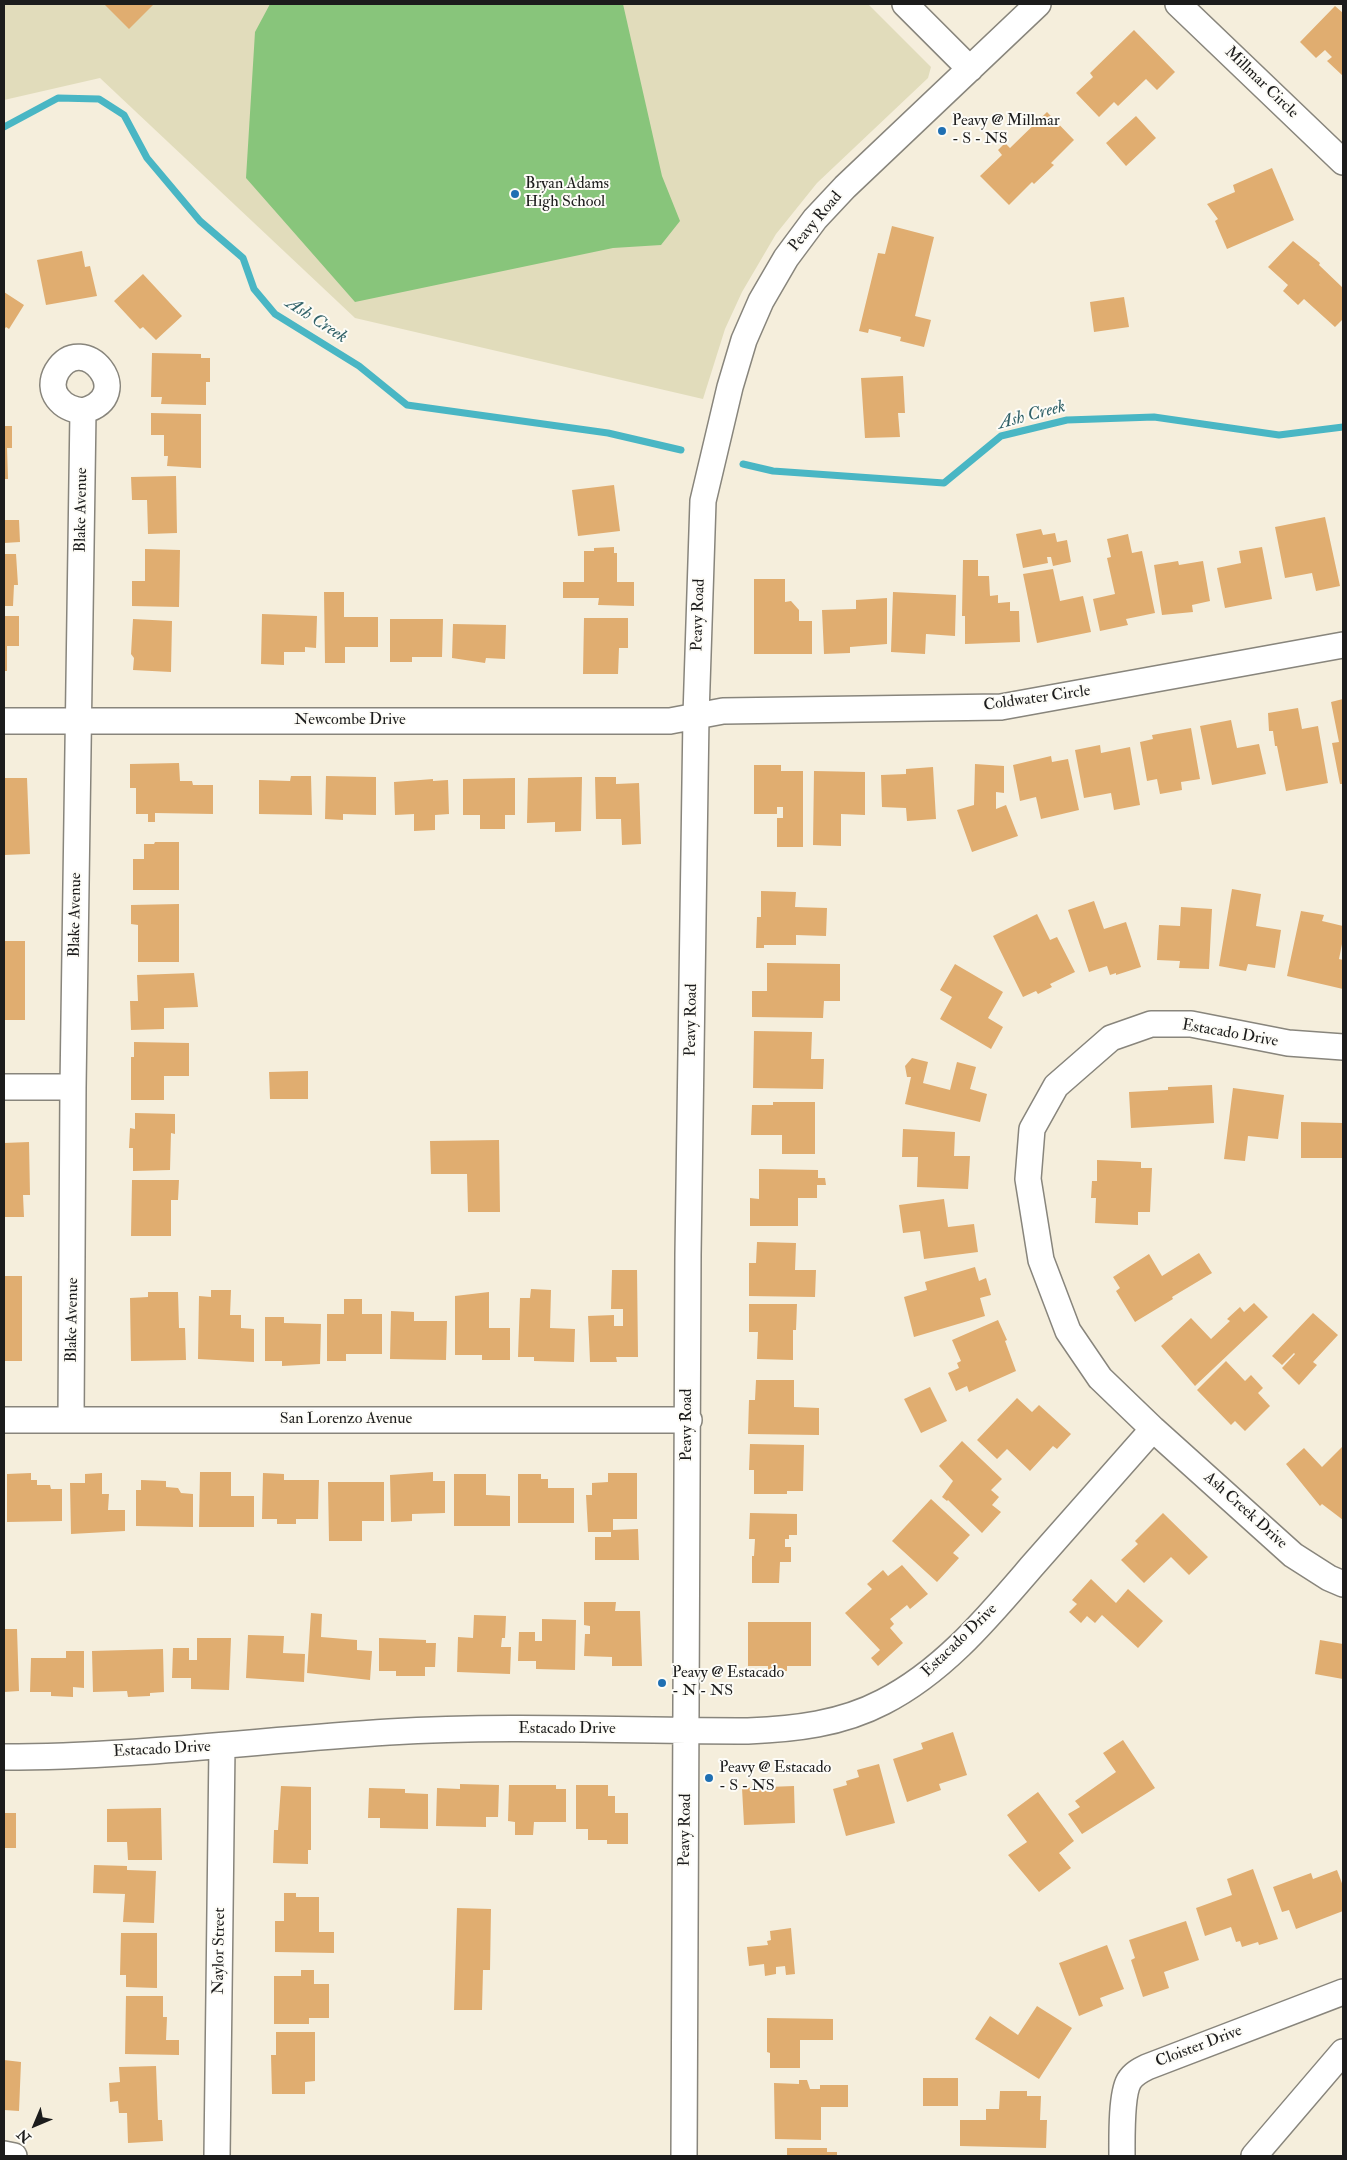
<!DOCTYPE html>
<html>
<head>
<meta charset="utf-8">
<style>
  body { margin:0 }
  #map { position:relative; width:1347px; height:2160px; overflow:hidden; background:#f5eedc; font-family:"IM FELL Double Pica",serif }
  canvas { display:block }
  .frame { position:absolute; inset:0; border:5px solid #1c1c1c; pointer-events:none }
  .north { position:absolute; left:10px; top:2100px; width:50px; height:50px; -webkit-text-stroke:4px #fdfcf7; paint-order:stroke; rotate:225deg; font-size:14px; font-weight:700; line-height:20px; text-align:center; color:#1c1c1c }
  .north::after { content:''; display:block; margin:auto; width:18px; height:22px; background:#1c1c1c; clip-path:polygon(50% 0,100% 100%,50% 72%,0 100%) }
</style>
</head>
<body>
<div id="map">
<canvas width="1347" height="2160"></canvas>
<div class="frame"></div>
<div class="north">N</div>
</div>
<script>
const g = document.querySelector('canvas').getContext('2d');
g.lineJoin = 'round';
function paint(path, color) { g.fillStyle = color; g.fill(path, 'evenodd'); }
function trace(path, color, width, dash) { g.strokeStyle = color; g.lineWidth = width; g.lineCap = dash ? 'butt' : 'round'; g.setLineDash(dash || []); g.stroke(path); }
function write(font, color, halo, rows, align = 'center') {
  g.font = font + ' "IM FELL Double Pica",serif'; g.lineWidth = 4; g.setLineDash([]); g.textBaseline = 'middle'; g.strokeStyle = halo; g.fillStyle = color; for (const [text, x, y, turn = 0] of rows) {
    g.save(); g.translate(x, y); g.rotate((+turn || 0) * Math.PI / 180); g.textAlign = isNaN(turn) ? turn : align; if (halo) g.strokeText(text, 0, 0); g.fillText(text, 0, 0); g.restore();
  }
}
const built = new Path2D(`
  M4,4H868L931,67L928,78L817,183L776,234L742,292L725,329L703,399L355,318L100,78L4,100Z`);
const green = new Path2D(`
  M270,4H623L662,176L680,221L661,245L613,248L355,302L246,178L255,32Z`);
const stream = new Path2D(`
  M4,127L58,98L99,99L124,115L147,158L200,221L243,258L254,289L275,314L359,366L407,405L608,433L681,450
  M743,464L773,471L944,483L1001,436L1067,420L1154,417L1279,435L1343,427`);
const building = new Path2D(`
  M104,4H154L129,29Z
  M1335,6L1343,13V76L1327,61L1332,57L1325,50L1316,58L1300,42Z
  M1134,30L1175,72L1157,90L1146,79L1118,106L1114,102L1099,117L1076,93L1093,77L1090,73Z
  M1047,112L1074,140L1051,163L1054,165L1034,184L1032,182L1009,205L980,176L1002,155L998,150L1005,143L1010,148Z
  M1136,116L1156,138L1126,166L1106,143Z
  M1272,168L1294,220L1227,249L1215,221L1218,219L1207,204L1235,192L1233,185Z
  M892,226L934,237L915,316L931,320L924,347L900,341L901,337L869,329L868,333L859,331L878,253L885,254Z
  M1293,241L1320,263L1319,265L1343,288V319L1335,327L1304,299L1298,305L1283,291L1288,285L1268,267Z
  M82,251L85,267L90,266L97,296L46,305L37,260Z
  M143,274L182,316L156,340L143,327L140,329L114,301Z
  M4,292L24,305L9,329L6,327L4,330Z
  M1124,297L1129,327L1094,332L1090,302Z
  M152,353L201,354V358H210V382H206V405L161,404L162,397H151Z
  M903,376L905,413H898L900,437L865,438L861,378Z
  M151,413L201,414V468L167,466L168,456H164V435H151Z
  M4,426H12V448H7L8,479H4Z
  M176,476L177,533L148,534L147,500H132L131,477Z
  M614,485L620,531L578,536L572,490Z
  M1325,517L1340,586L1316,591L1312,573L1285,578L1275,527Z
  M4,520H19L20,542L4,543Z
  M1041,529L1043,535L1055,533L1057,542L1067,540L1071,562L1053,566L1051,557H1047L1048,563L1023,568L1016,534Z
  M1128,534L1132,553L1142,551L1155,613L1126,619L1128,625L1100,631L1093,599L1115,594L1107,558L1111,557L1107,539Z
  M614,547V553H617V582H634V606L598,605L599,598H563V582H584V551H594V548Z
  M1262,547L1272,599L1225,608L1217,568L1241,563L1239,551Z
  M145,549L180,550L179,607L132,606V581H145Z
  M4,554H16L18,585H14L13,606H4Z
  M963,560H978V576H989L990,596L998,595V603L1010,602V611H1019L1020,642L965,644V616H962Z
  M1178,561L1179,565L1203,561L1210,601L1192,605L1193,612L1162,615L1154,565Z
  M1053,569L1060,601L1083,596L1091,632L1037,643L1023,574Z
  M754,579H785V602L791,601L799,610V621H812V654H754Z
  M324,592H344V617H378V647H345V663H325Z
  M893,592L956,595L955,636L926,634L925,654L891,652Z
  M887,598V644L850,647V653L824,654L822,610L856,609V600Z
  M262,614L317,616L316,648L305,647V652H284V665L261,664Z
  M4,616H19V646H7V671H4Z
  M584,618H628V648H619L618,674H583Z
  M133,619L172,621L171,672L133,670L134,658L131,654Z
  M390,619H443L442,657H412V662H390Z
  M453,624L506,625L505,659L486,658L485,663L452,658Z
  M1343,699V784H1340L1332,743L1339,742L1331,702Z
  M1298,708L1302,729L1318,726L1328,783L1286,791L1277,746H1275L1273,731H1269L1268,713Z
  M1231,720L1237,748L1259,744L1266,774L1212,785L1200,726Z
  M1191,728L1200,779L1181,782L1182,790L1160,794L1157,779L1147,781L1140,742L1153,739L1152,735Z
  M1100,745L1101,753L1130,747L1140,805L1114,810L1111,793L1084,798L1075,750Z
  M1051,756L1052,762L1068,759L1079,810L1041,819L1036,797L1020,801L1013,765Z
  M179,763L180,781H192L193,785H213V814L155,813V822H148V814H136V788H130V764Z
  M975,764L1004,766V793L996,792V809L1006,805L1018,836L972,852L957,810L974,805Z
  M754,765H781V771H803V847H777V818H783V807H777V814H754Z
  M933,767L936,819L907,821L906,808L882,807L881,775L906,774V769Z
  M814,771L865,772V815L841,814V846L813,845Z
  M291,776H311L312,815L259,814V780L290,781Z
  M326,776L376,777V815L343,814V820L325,819Z
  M582,777L581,831L555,832V822L527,823L528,778Z
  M595,777H616V784L639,783L641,844L622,845L621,819H596Z
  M4,778H27L30,854L4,855Z
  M515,778V815H505V829H480V815H463V779Z
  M433,779V781L448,780L449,814L435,815V830L414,831V814L395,815L394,782Z
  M155,842H179V890H133V859H144V844H154Z
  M1232,889L1261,894L1256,926L1281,930L1275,968L1248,964L1246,971L1219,966Z
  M761,891L796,892L795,907L827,908L826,936L796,935V945H764V948H756L757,917H761Z
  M1094,901L1104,929L1126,922L1141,967L1116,975V973L1110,975L1107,966L1089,972L1068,910Z
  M179,904V962H138V925L131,924V905Z
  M1181,907L1212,909L1209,969L1179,968L1180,961L1157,960L1159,925L1180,926Z
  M1301,911L1324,915L1322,921L1343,926V939L1339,959L1343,960V989L1287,976Z
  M1037,914L1050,940L1057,937L1075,972L1050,984L1052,987L1038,994L1036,991L1023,997L993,936Z
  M4,941H25V1020H4Z
  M767,963L840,964V1001H824L823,1018L752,1017V991H767Z
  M955,964L1003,992L988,1018L1003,1027L991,1049L940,1019L952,997L940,990Z
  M194,973L198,1007L164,1008V1029L131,1030L130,1001H138L137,975Z
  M754,1031L812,1032L811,1059H824L823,1089L753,1088Z
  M134,1042L189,1043V1076H164V1100H131V1057H134Z
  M912,1058L928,1062L923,1083L950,1090L957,1062L976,1067L970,1089L987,1094L980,1122L905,1104L911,1077H907L905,1066Z
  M308,1071V1099H270L269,1072Z
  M1212,1085L1214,1123L1131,1128L1129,1092L1168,1090V1087Z
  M1233,1088L1284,1095L1278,1139L1248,1136L1245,1161L1224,1159Z
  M773,1102H815V1154H782V1135H751L752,1105H773Z
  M135,1113L175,1114V1134L171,1133L170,1170L133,1171V1148H129L130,1128L135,1129Z
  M1301,1122L1343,1123V1158H1301Z
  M903,1129L955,1132L954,1156H970L968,1189L917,1187L918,1157H902Z
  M499,1140L500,1212H468L467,1174H431L430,1141Z
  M29,1142L30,1195H23L24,1217H4V1143Z
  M1097,1160L1141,1162V1168H1152L1150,1212H1138V1225L1095,1223L1096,1198H1091L1092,1181H1097Z
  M759,1169L818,1170V1178H825L826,1185H817V1198H798V1226H750V1198L759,1199Z
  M132,1180H179L178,1200H171V1236H131Z
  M944,1199L948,1227L974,1224L978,1252L924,1259L920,1231L903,1233L899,1205Z
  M757,1242L796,1243L795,1270H816L815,1297L749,1296V1263H756Z
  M1199,1253L1212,1273L1172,1297L1173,1299L1135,1322L1116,1291L1120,1288L1113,1277L1149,1254L1162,1276Z
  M975,1267L979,1281L986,1278L991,1295L980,1298L985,1316L914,1337L904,1297L927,1290L925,1282Z
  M612,1270H637L638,1357H616L617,1362H590L588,1316L614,1315V1326H623V1309H611Z
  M4,1276H22V1361H4Z
  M531,1289L551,1290L550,1328L575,1329L574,1362L534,1361V1357H518L520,1298H530Z
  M211,1290H231L230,1315H241V1328L254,1329V1362L198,1359L199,1296L211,1297Z
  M148,1292H178L179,1328H185L186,1360L131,1361L130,1298L148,1297Z
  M489,1292V1328H510V1360H482V1355H455V1296Z
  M344,1299H362V1314H382V1354H346V1361H327V1314H344Z
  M1254,1303L1268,1317L1195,1386L1161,1346L1191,1318L1211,1339L1230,1321L1227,1319L1240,1307L1244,1312Z
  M749,1304H797L796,1330H793V1360L757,1359L758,1332H749Z
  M391,1311L414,1312V1321H447L446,1360L390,1359Z
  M1313,1313L1338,1335L1313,1362L1317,1365L1299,1385L1282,1368L1295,1354L1294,1353L1282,1365L1272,1356Z
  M265,1317H284V1323L321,1324L320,1364L282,1366V1361H265Z
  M998,1320L1007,1340L1005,1341L1016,1371L969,1392L967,1386L956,1391L948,1373L959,1368L957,1363L961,1361L952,1340Z
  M1226,1361L1245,1381L1251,1375L1263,1388L1258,1393L1270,1406L1245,1431L1235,1421L1231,1425L1197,1390Z
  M756,1380H794V1407L819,1408V1435L748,1434L749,1400H755Z
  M930,1387L947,1421L921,1433L904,1399Z
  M1017,1398L1032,1412L1039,1405L1071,1434L1057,1449L1053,1446L1030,1471L1007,1449L997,1459L977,1440Z
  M962,1441L1002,1479L991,1490L999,1497L992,1505L1001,1512L982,1533L948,1500L947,1501L942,1497L953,1481L939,1466Z
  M750,1444L804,1445L803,1491H787V1494H754V1470H749Z
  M1343,1446V1520L1322,1504L1320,1506L1286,1464L1304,1448L1322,1467Z
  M200,1472H231V1496H254V1527H199Z
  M433,1472V1481H445V1513L412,1514V1521L391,1522L390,1475Z
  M31,1473V1480H37V1485H50L51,1489H62V1521L7,1522V1474Z
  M102,1473V1494H109L108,1510H125V1531L71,1534L70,1483H85V1474Z
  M263,1473L284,1474V1480H319L318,1519H296V1524H277V1519H262Z
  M608,1473H637V1519H613V1530L638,1529L639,1560H595V1537H611V1532H588L586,1495H592V1483L608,1482Z
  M454,1474H486V1495L510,1496V1526H454Z
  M518,1474H541V1479H548V1488H574V1523H518Z
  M141,1480L166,1481V1487L178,1488L181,1493L193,1494V1527L136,1526V1490H141Z
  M328,1482H384V1521H362V1541H329Z
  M931,1499L970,1535L953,1553L959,1558L937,1582L892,1541Z
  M750,1513L797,1514V1535H789V1539H785V1547H791V1562H780L779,1583H752V1556H754L755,1539H749Z
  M1163,1513L1208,1557L1189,1575L1171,1557L1144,1583L1121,1560L1138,1544L1135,1541Z
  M902,1565L928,1594L910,1609L907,1605L890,1619L894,1624L890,1628L903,1643L878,1666L871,1658L880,1650L845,1613L872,1589L867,1584L883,1570L888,1576Z
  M1091,1579L1116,1603L1128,1589L1163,1621L1138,1648L1102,1615L1095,1623L1087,1616L1081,1623L1069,1612L1077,1604L1072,1600Z
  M584,1602H616L615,1611H640L642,1666H612V1657L584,1656L585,1634H590V1626L584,1625Z
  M311,1613L322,1614L321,1637L357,1640V1650L372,1651L370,1680L307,1673Z
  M474,1615L506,1616L505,1638H502L501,1647H511L510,1674L457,1672L458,1637L473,1638Z
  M542,1619L576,1620L575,1670L536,1669V1661H518L519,1632H535V1641H542Z
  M748,1622H811V1666H787V1671H768V1666H748Z
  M4,1629H17L19,1691L4,1692Z
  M248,1635L284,1636L283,1653L305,1654L304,1682L246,1678Z
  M197,1638H231L229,1690L191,1689V1678H172L173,1648H189V1660H197Z
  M379,1638L426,1640V1643H436L435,1667H425V1676H396V1671H379Z
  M1320,1640L1343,1644V1679L1315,1674Z
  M163,1649L164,1692L150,1693V1696L128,1697L127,1691L93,1692L92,1651Z
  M66,1651H84V1688L73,1687V1697L51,1696V1692H30L31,1658H66Z
  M953,1732L967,1775L939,1784L941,1790L907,1802L893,1759L923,1749L921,1743Z
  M1123,1740L1155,1788L1082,1834L1068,1814L1080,1807L1075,1801L1116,1772L1103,1753Z
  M879,1764L895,1823L846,1836L833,1789L847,1785L846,1781L859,1777L857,1770Z
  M460,1784L499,1785L498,1817H486V1827L436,1826L437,1788L460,1789Z
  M509,1785H556V1789H566V1822H534L533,1835H515V1822L508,1821Z
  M576,1785H608V1796H615V1813H628V1844H607V1840H588V1829H576Z
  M281,1786L311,1787V1850H308V1864L273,1863L274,1830H278Z
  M794,1786L795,1823L744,1825L742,1788Z
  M369,1788L405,1789V1793L428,1794V1829L380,1828V1818H368Z
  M1038,1792L1074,1841L1059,1853L1071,1868L1039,1892L1008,1855L1027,1842L1007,1815Z
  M161,1808L162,1860H128L127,1842H107V1809Z
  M4,1813H16V1848H4Z
  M94,1865L127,1866V1870L156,1871L154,1923L123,1922L125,1894L93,1893Z
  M1253,1869L1278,1939L1259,1945L1258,1942L1242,1947L1240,1941L1236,1942L1231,1927L1205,1936L1196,1908L1232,1895L1227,1879Z
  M1337,1870L1343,1886V1911L1296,1929L1289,1910L1282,1912L1273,1887L1311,1873L1313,1879Z
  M284,1893H296V1897H319V1932H334V1953L275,1952V1921H284Z
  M457,1908L491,1909L490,1970H483L482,2010H454Z
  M1186,1921L1199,1960L1164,1972L1169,1988L1143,1997L1131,1960L1135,1958L1129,1940Z
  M791,1928L795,1974L786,1975L785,1966L776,1967V1974L765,1976L764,1964L749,1966L747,1947L768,1945L767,1941L771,1940L770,1931Z
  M121,1933H157V1988L126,1987V1975H120Z
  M1107,1945L1124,1989L1100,1998L1103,2006L1079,2016L1059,1963Z
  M301,1970H314V1984H329V2018H309V2024H274V1976H301Z
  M126,1996H163V2017H167L166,2040H179V2055L125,2054Z
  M1037,2006L1072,2028L1039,2079L975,2039L990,2016L1018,2035Z
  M767,2018L833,2019V2040H800V2068H770V2053L767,2052Z
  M276,2032H315V2081L305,2082V2094H272L271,2055H276Z
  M4,2060L21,2062L19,2111L4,2110Z
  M156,2066L158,2120H162L163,2141L128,2143L127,2113H119L118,2101L110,2102L109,2083L120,2082L119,2067Z
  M923,2078H958V2106H923Z
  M799,2080H807L810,2089H820V2085H848V2107H821V2140L775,2139L774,2083L799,2084Z
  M1000,2091H1027V2096H1041L1040,2120H1047L1046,2148L960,2146V2120H986V2109H999Z
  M787,2148H827V2152H837V2156H787Z`);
const minor = new Path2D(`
  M905,4L970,69
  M1178,4L1343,162
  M4,721H670L723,711L1001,707L1343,645
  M1343,1047L1288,1043L1191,1024H1151L1111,1038L1056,1086L1032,1129L1028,1179L1041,1260L1068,1331L1100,1378L1153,1429L1293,1555L1329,1578L1343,1584
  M4,1087H73
  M4,1420H689
  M71,1420L73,1087L83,411C62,409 45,392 57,371C83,329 139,395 83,411
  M4,1757C132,1757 261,1740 389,1732C508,1725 629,1731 748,1731C795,1729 841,1724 883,1702C944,1671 989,1616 1033,1565C1073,1520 1113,1474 1153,1429
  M4,2154L14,2156
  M217,2156L222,1746
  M684,2156L688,1254L696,716L703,501L730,387L744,340L761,301L786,258L815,219L845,187L1038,4
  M1122,2156C1122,2139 1121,2095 1129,2081C1133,2074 1139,2071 1147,2067L1343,1992
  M1254,2156L1343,2052`);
const markers = [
  [942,131,5,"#1f6fb2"],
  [515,194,5,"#1f6fb2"],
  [662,1683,5,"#1f6fb2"],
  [709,1778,5,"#1f6fb2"]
];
const streetNames = [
  ["Millmar Circle",1261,83,44],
  ["Peavy Road",816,222,-50],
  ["Blake Avenue",82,510,-89],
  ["Peavy Road",699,615,-88],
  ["Coldwater Circle",1037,699,-8],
  ["Newcombe Drive",350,721],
  ["Blake Avenue",76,915,-89],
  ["Peavy Road",692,1020,-89],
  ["Estacado Drive",1230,1034,10],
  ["Blake Avenue",73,1320,-89],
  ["San Lorenzo Avenue",346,1420],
  ["Peavy Road",688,1425,-90],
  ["Ash Creek Drive",1245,1511,42],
  ["Estacado Drive",960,1641,-44],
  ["Estacado Drive",567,1730],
  ["Estacado Drive",162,1750,-3],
  ["Peavy Road",686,1830,-89],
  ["Naylor Street",220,1951,-89],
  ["Cloister Drive",1199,2047,-21]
];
const poiNames = [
  ["Peavy @ Millmar",952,122],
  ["- S - NS",952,140],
  ["Bryan Adams",525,185],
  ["High School",525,203],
  ["Peavy @ Estacado",672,1674],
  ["- N - NS",672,1692],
  ["Peavy @ Estacado",719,1769],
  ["- S - NS",719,1787]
];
const waterNames = [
  ["Ash Creek",316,321,33],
  ["Ash Creek",1032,416,-15]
];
paint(built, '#e1dcbb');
paint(green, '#88c57b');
trace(stream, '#49b6c4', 7);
paint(building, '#e0ad70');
trace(minor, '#88857c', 28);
trace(minor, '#fff', 25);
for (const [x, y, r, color] of markers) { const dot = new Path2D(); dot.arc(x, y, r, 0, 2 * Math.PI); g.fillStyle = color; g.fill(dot); trace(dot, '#fdfcf7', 2); }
write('16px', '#1c1c1c', '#fdfcf7', streetNames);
write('16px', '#1c1c1c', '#fdfcf7', poiNames, 'left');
write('italic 18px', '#306168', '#fdfcf7', waterNames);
</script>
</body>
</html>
